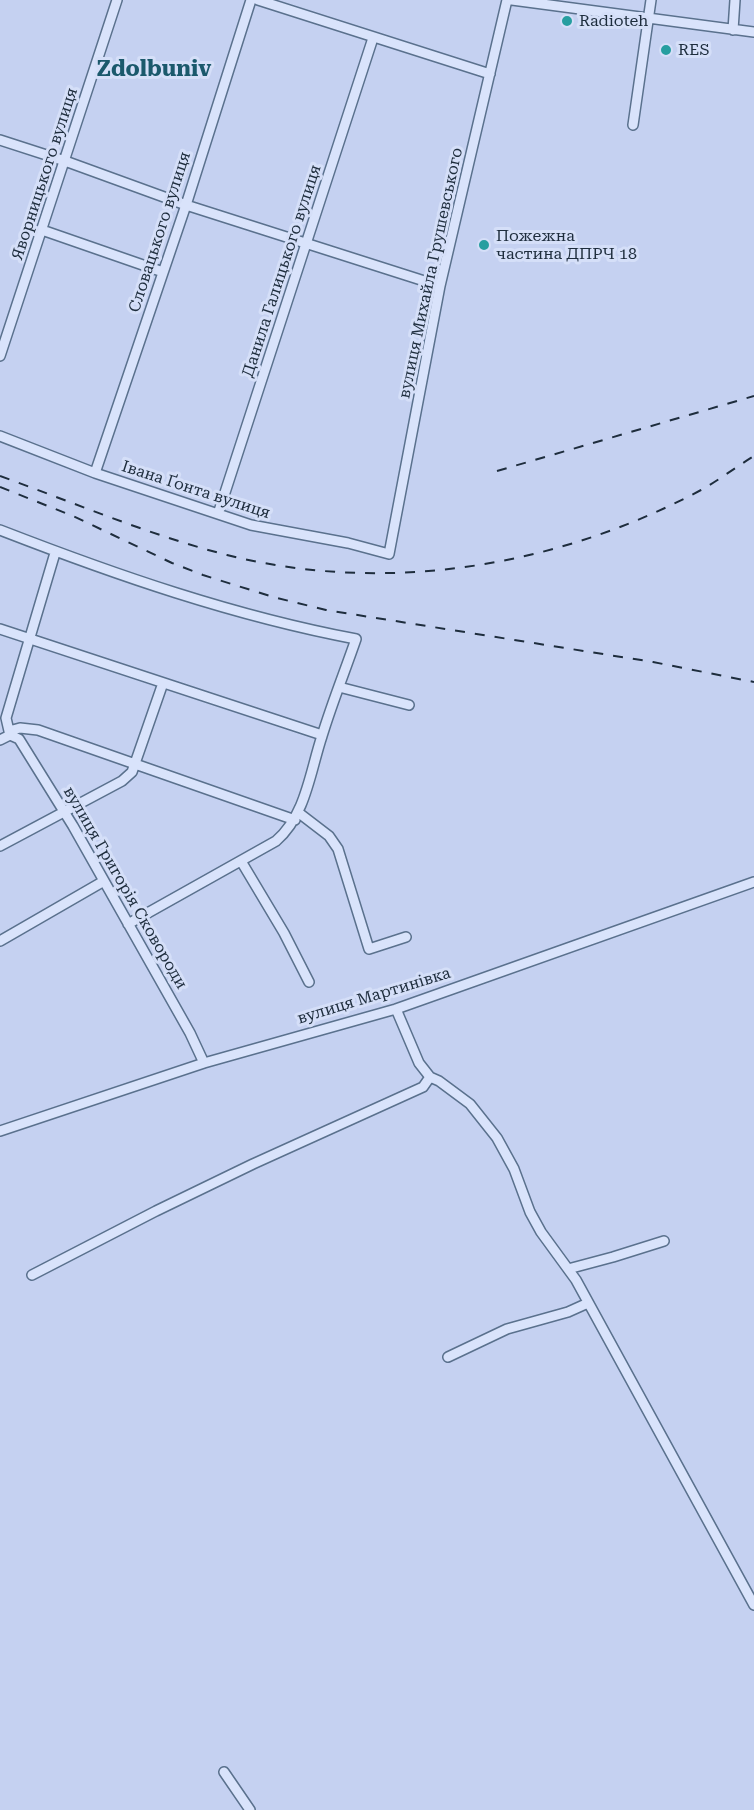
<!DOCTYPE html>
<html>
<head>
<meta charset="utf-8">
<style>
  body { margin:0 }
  canvas { display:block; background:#c5d1f1 }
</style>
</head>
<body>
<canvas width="754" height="1810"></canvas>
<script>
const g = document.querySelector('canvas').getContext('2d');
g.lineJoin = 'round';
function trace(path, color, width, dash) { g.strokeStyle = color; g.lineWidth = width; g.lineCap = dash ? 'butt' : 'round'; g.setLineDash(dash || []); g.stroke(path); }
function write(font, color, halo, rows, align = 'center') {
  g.font = font + ' "Roboto Serif",serif'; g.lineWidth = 6; g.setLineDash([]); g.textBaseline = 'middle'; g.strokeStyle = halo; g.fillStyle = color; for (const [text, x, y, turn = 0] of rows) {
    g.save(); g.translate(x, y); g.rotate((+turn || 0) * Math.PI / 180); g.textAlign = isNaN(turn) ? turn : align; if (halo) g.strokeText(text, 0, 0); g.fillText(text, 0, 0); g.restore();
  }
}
const minor = new Path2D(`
  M258,0L490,74
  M512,0L754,32
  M733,30L735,0
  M633,125L651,0
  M0,140L65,161L186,205L440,286
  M42,230L163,272
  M0,356L117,0
  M0,436L95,473L251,525L348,543L389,554L440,286L507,0
  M95,473L186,205L251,0
  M218,514L373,38
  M0,530C116,575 234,616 356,639C345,671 332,703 322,736C310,772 306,815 276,841L128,924
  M0,629L322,735
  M339,687L409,705
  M9,731L20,728L38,730L295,820
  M9,731L6,718L55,553
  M10,735L19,739L73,826L190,1033L204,1063
  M0,740L10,735L9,731
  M299,813L329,836L338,849L369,949L406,937
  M0,846L122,781L132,772L163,683
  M241,861L284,933L309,982
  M0,941L104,881
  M396,1009L419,1063L430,1077L439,1081L470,1104L497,1138L514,1169L530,1212L541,1232L576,1280L754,1605
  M0,1131L204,1063L396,1009L754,882
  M568,1269L613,1257L664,1241
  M32,1275L156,1211L253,1164L423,1087L430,1077
  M448,1357L507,1329L568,1312L588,1303
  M224,1772L250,1810`);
const rail = new Path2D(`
  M497,471L754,396
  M0,476C75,503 149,535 227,555C386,595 557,567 701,490C719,480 736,467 754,456
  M0,487L73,516L172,563L203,575L273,597L326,610L653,662L754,682`);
const markers = [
  [567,21,6,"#269ea0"],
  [666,50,6,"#269ea0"],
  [484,245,6,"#269ea0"]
];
const poiNames = [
  ["Radioteh",579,21],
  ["RES",678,50],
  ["Пожежна",496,236],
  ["частина ДПРЧ 18",496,254]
];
const streetNames = [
  ["Яворницького вулиця",45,174,-72],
  ["Словацького вулиця",160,232,-72],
  ["Данила Галицького вулиця",282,271,-72],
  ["вулиця Михайла Грушевського",431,273,-78],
  ["Івана Ґонта вулиця",196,490,18],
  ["вулиця Григорія Сковороди",125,888,60],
  ["вулиця Мартинівка",374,996,-17]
];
const districtNames = [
  ["Zdolbuniv",154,70]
];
trace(minor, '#5a718d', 12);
trace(minor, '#d9e3fb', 9);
trace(rail, '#1e2d3d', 2, [10, 10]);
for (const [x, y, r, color] of markers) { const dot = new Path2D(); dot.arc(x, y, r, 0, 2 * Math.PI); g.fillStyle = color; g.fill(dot); trace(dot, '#d5dff8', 2); }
write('16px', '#1e2d3d', '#d5dff8', poiNames, 'left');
write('16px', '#1e2d3d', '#d5dff8', streetNames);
write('bold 22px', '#1b596c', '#d5dff8', districtNames);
</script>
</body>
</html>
